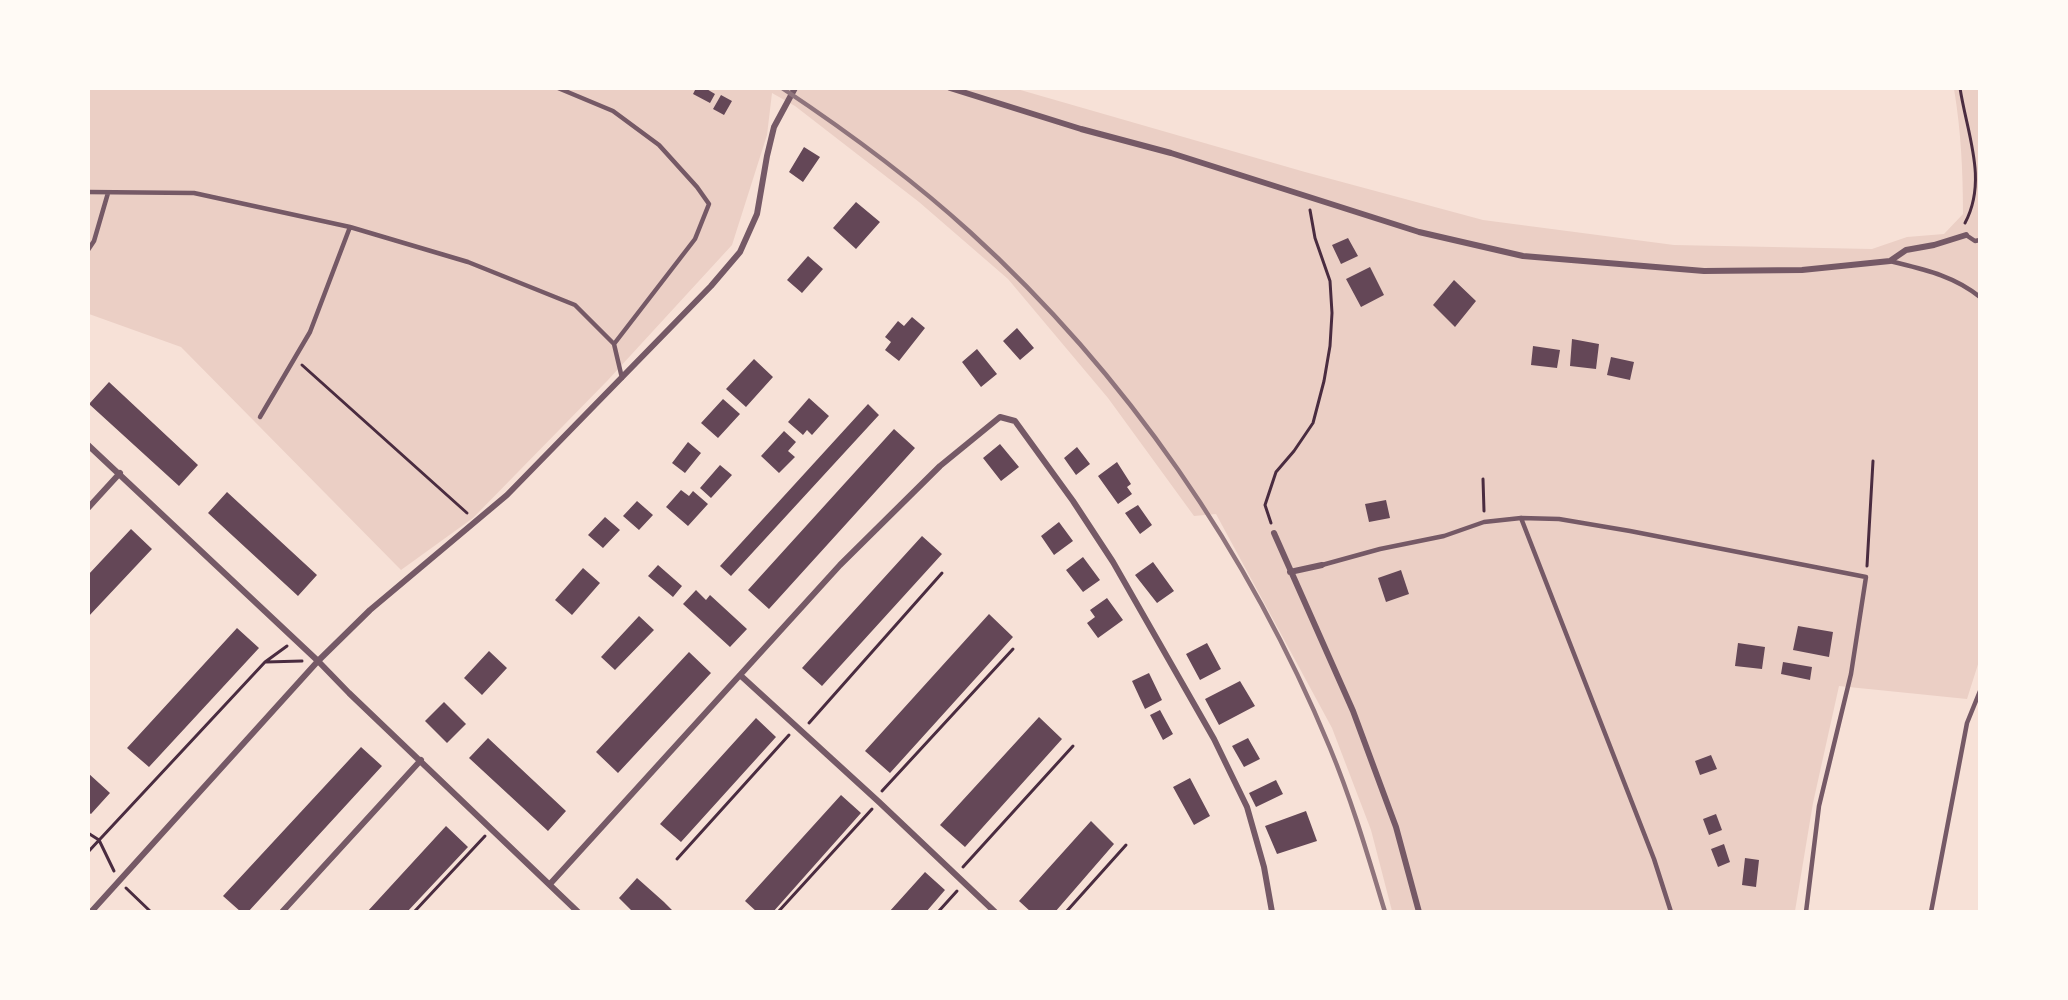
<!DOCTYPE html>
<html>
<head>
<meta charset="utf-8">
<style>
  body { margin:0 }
  #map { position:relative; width:2068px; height:1000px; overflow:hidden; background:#f7e1d7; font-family:"Golos Text",sans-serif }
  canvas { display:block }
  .frame { position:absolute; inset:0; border:90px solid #fffaf5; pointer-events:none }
</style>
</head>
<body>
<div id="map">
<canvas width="2068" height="1000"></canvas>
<div class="frame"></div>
</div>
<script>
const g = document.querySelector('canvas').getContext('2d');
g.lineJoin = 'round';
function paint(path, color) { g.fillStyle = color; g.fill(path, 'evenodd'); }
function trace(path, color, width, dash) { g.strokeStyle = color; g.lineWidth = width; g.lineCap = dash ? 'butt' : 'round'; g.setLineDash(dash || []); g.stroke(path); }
const green = new Path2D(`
  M88,89H1017L1305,172L1483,220L1674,245L1872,249L1907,237L1944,234L1963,214C1963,172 1961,130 1954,89H1979L1980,658L1967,699L1839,686L1813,803L1795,911H1392L1371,830L1332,728L1216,514L1194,516L1108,398L1008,279L919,202L795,106L772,93L767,135L732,245L608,380L473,518L401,570L181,347L89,314Z`);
const building = new Path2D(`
  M696,88H705L715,94L710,103L693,94Z
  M721,95L732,101L724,115L713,109Z
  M804,147L820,157L803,182L789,172Z
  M856,202L880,222L856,249L833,228Z
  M1348,238L1358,256L1341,264L1332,245Z
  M808,256L823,269L802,293L787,280Z
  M1370,267L1384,295L1361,307L1346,279Z
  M1454,280L1476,301L1455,327L1433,305Z
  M912,317L925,328L899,361L885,350L891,342L885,337L898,321L904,326Z
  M1017,328L1034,348L1020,360L1003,341Z
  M1572,339L1599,344L1596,369L1570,366Z
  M1533,346L1560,350L1557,368L1531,365Z
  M977,349L997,374L981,387L962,362Z
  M1611,357L1634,362L1630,380L1607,375Z
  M754,359L773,377L746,407L726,389Z
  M109,382L198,465L179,486L89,404Z
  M809,398L829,416L812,435L807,430L803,435L788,422Z
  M723,399L740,414L718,438L701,423Z
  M868,404L879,415L731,576L720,566Z
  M894,429L915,448L769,609L748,590Z
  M784,431L796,442L788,451L795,457L779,473L761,456Z
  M688,442L701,453L685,473L672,463Z
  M1000,444L1019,467L1001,481L983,458Z
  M1077,447L1090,464L1076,475L1064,458Z
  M1117,462L1131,484L1127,487L1132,494L1118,504L1098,476Z
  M720,465L732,475L711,498L700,488Z
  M681,490L689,496L693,491L708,504L688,526L666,507Z
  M227,492L317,575L298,596L208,513Z
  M1386,500L1390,518L1369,522L1365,504Z
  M637,501L653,515L639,530L623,516Z
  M1138,505L1152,525L1140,534L1125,513Z
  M605,517L620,530L603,548L588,535Z
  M1059,522L1073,541L1054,555L1041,536Z
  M131,529L152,549L88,617V575Z
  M922,536L942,554L822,686L802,668Z
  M1083,557L1100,580L1083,592L1066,570Z
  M1153,562L1174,591L1157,603L1135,575Z
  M658,565L682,586L673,597L648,576Z
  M583,568L600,583L572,615L555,600Z
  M1401,570L1409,594L1386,602L1378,578Z
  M696,590L706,600L710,595L747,629L730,647L683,604Z
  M1107,598L1123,620L1098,638L1087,623L1095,617L1090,610Z
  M989,614L1013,637L890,773L865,751Z
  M639,616L654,630L615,670L601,657Z
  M1798,626L1833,632L1829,657L1793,650Z
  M237,628L259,648L149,767L127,748Z
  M1207,643L1221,669L1200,680L1186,654Z
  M1738,643L1765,647L1762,669L1735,666Z
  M489,651L507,668L482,695L464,678Z
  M689,652L711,673L618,773L596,752Z
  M1783,662L1812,667L1810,680L1781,674Z
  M1149,673L1162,700L1145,709L1132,681Z
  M1240,681L1255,706L1219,725L1205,699Z
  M444,702L466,724L447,743L425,721Z
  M1160,710L1173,734L1163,740L1150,715Z
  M1039,717L1062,739L965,847L940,825Z
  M756,718L776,737L681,842L660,824Z
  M488,738L566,811L548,831L469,758Z
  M1248,738L1260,759L1244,767L1232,746Z
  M361,747L382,766L248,912H241L223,896Z
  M1711,755L1717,769L1700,775L1695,761Z
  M88,773L110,793L91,814L88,812Z
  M1190,778L1210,816L1194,825L1173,787Z
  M1276,780L1283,794L1256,807L1249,793Z
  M841,795L861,813L773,912H757L745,901Z
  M1306,811L1317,841L1277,854L1265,826Z
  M1716,814L1722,830L1709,835L1703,819Z
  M1091,821L1114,844L1055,912H1031L1019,901Z
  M446,826L468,847L407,912H367Z
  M1724,844L1730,862L1718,867L1711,849Z
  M1745,858L1759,860L1756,887L1742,885Z
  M925,872L945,890L926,912H889Z
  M637,878L664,902L674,912H633L619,898Z`);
const path = new Path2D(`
  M1960,88C1967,134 1988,180 1965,223
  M302,365L467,513
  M1483,479L1484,511
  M1271,523L1265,505L1276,472L1294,451L1313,423L1324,381L1330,346L1332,313L1330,281L1315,238L1310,210
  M1867,566L1873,461
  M266,662L302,661
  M809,723L942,573
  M882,791L1013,649
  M88,833L99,840L114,871
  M88,852L265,662L287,646
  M677,859L789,735
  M963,867L1073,746
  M126,888L151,912
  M414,912L485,836
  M778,912L872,809
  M938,912L957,891
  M1066,912L1126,845`);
const service = new Path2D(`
  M558,88L613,111L659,145L697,187L709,204L695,239L614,344
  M88,192L194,193L350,227L468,262L575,305L614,344L622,378
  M1966,235L1975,241L1980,240
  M88,250L94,241L108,193
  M1890,261C1922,269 1953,275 1980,297
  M260,417L310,332L350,227
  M1521,518L1654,859L1671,912
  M1322,565L1380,549L1444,536L1484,522L1521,518L1559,519L1630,531L1866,577L1851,674L1819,806L1806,912
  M1931,912L1967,723L1980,691`);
const minor = new Path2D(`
  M950,88L1081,129L1171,153L1419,232L1523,256L1704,271L1802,270L1890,261L1906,250L1934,245L1966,235
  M88,445L318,661L349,693L578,912
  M88,508L120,473
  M1274,533L1353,711L1396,827L1419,912
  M1290,572L1322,565
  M740,675L879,802L995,912
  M550,884L840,565L940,466L1000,417L1015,421L1073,501L1113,562L1214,739L1247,807L1264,867L1272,912
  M91,912L318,661L370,610L507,495L711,286L740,252L757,214L767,156L774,127L795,88
  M282,912L421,760`);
const rail = new Path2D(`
  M782,88C848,132 912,179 970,232C1126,374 1249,552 1330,748C1352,801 1368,856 1385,912`);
paint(green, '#ebcfc5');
paint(building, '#644757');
trace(path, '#4a2c40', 3);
trace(service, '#755966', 4.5);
trace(minor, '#755966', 6);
trace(rail, '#8f747c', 4.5);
</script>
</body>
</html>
